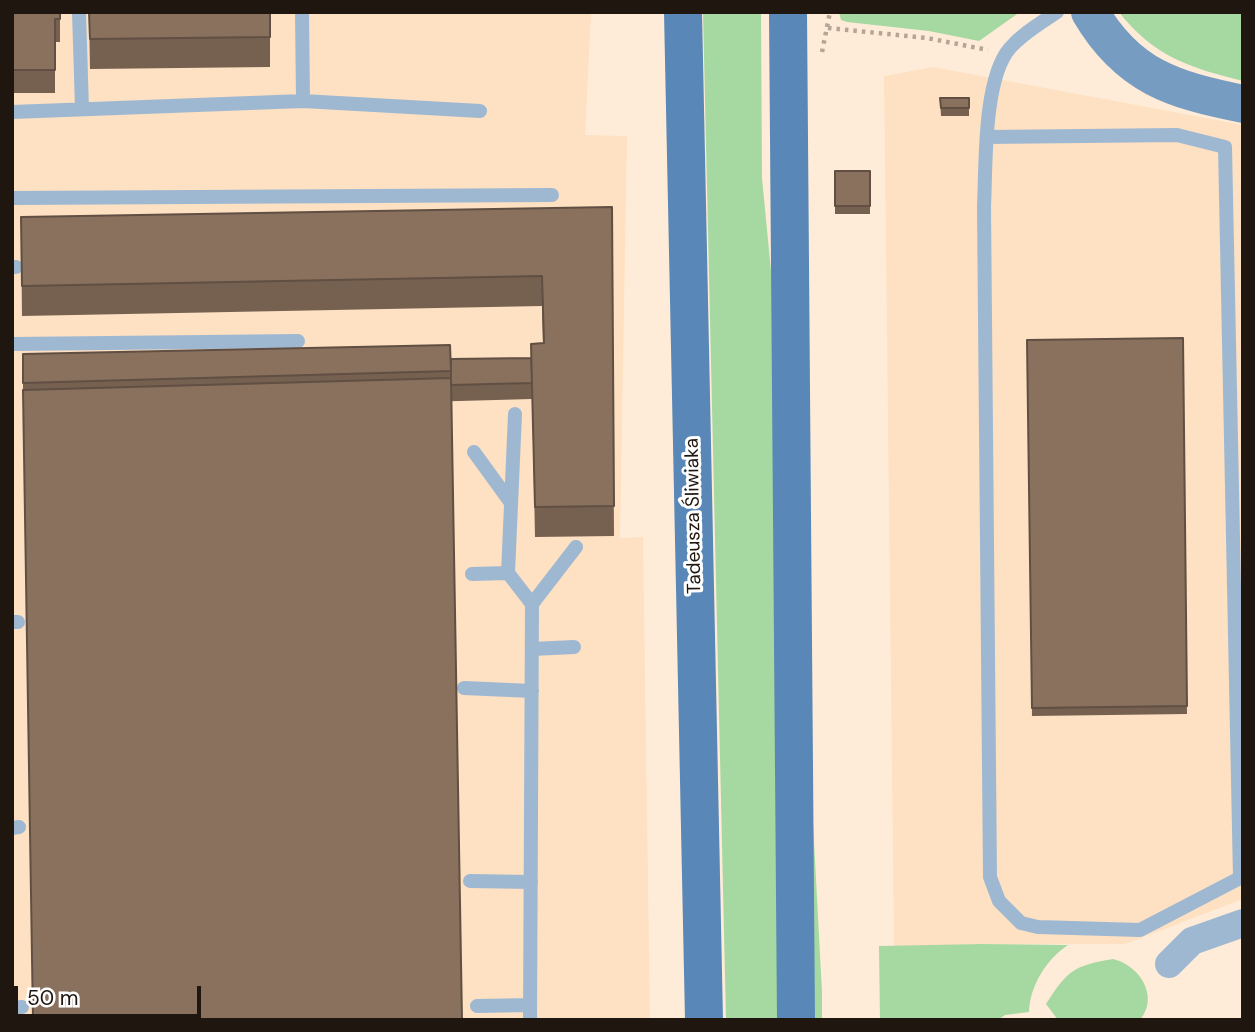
<!DOCTYPE html>
<html>
<head>
<meta charset="utf-8">
<style>
  body { margin:0 }
  #map { position:relative; width:1255px; height:1032px; overflow:hidden; background:#feecd8; font-family:"DM Sans",sans-serif }
  canvas { display:block }
  .frame { position:absolute; inset:0; border:14px solid #1f170f; pointer-events:none }
  .scale { position:absolute; left:14px; top:986px; width:187px; height:32px; box-sizing:border-box; border:4px solid #1f170f; border-top:0; padding-left:9px; font-size:21px; line-height:24px; white-space:nowrap; color:#1f170f; -webkit-text-stroke:5px #fff; paint-order:stroke }
</style>
</head>
<body>
<div id="map">
<canvas width="1255" height="1032"></canvas>
<div class="frame"></div>
<div class="scale">50 m</div>
</div>
<script>
const g = document.querySelector('canvas').getContext('2d');
g.lineJoin = 'round';
function paint(path, color) { g.fillStyle = color; g.fill(path, 'evenodd'); }
function trace(path, color, width, dash) { g.strokeStyle = color; g.lineWidth = width; g.lineCap = dash ? 'butt' : 'round'; g.setLineDash(dash || []); g.stroke(path); }
function write(font, color, halo, rows, align = 'center') {
  g.font = font + ' "DM Sans",sans-serif'; g.lineWidth = 6; g.setLineDash([]); g.textBaseline = 'middle'; g.strokeStyle = halo; g.fillStyle = color; for (const [text, x, y, turn = 0] of rows) {
    g.save(); g.translate(x, y); g.rotate((+turn || 0) * Math.PI / 180); g.textAlign = isNaN(turn) ? turn : align; if (halo) g.strokeText(text, 0, 0); g.fillText(text, 0, 0); g.restore();
  }
}
const built = new Path2D(`
  M12,12H591L585,135L627,136L620,538L643,537L650,1020H12Z
  M933,67L1243,125V899L1125,944H982L894,947L884,76Z`);
const green = new Path2D(`
  M703,12H761L762,178L777,333L781,1020H726Z
  M839,12H1020L979,41L929,31L847,22L841,20Z
  M1119,12H1243V81C1190,68 1153,56 1119,12Z
  M812,804L822,992V1020H810Z
  M982,944L1068,945C1047,959 1030,985 1029,1012L1005,1015L998,1020H880L879,946Z
  M1113,959C1139,965 1160,996 1140,1020H1058L1046,1004C1068,970 1073,966 1113,959Z`);
const path = new Path2D(`
  M828,28L927,38L988,50
  M822,52L830,12`);
const lane = new Path2D(`
  M79,12L82,109
  M302,12L303,101
  M12,112L303,101L480,111
  M987,137L1177,135L1225,147L1240,878L1140,930L1038,927L1021,923L999,901L990,877L984,207C986,167 983,79 1010,48C1023,33 1041,23 1057,12
  M12,198L552,195
  M12,267H16
  M12,344L298,341
  M515,414L508,573L532,604L530,1020
  M474,452L511,503
  M472,574L508,573
  M532,604L576,547
  M12,622H18
  M532,649L574,647
  M464,688L532,691
  M12,828L19,827
  M470,881L531,882
  M477,1006L530,1005
  M12,1008L22,1007`);
const street = new Path2D(`
  M1169,964L1192,941L1243,923`);
const secondary = new Path2D(`
  M1090,12C1128,77 1174,90 1243,104`);
const primary = new Path2D(`
  M683,12L704,1020
  M788,12L796,1020`);
const wall = new Path2D(`
  M12,12H60V42H55V93H12Z
  M89,12H270V67L90,69Z
  M940,98H969V116H941Z
  M835,171H870V214H835Z
  M612,207L614,536L535,537L532,394V399L23,413V354L451,359L531,358L543,343L542,306L22,316L21,219Z
  M1183,338L1187,714L1032,716L1027,340Z`);
const building = new Path2D(`
  M12,12H60V19H55V70H12Z
  M89,12H270V37L90,39Z
  M940,98H969V108H941Z
  M835,171H870V206H835Z
  M612,207L614,506L535,507L531,344L544,343L542,276L22,286L21,217Z
  M1183,338L1187,706L1032,708L1027,340Z
  M450,345L451,371L23,383V354Z
  M531,358L532,383L451,385V359Z
  M451,378L462,1020H33L23,390Z`);
const streetNames = [
  ["Tadeusza Śliwiaka",694,516,-91]
];
paint(built, '#fde1c2');
paint(green, '#a6d8a1');
trace(path, '#b4a595', 4.5, [3.5, 5]);
trace(lane, '#9fb8d2', 14);
trace(street, '#9fb8d2', 28);
trace(secondary, '#779cc2', 38);
trace(primary, '#5987b7', 38);
paint(wall, '#766151');
paint(building, '#89715e');
trace(building, '#604f42', 2);
write('19px', '#1f170f', '#fff', streetNames);
</script>
</body>
</html>
